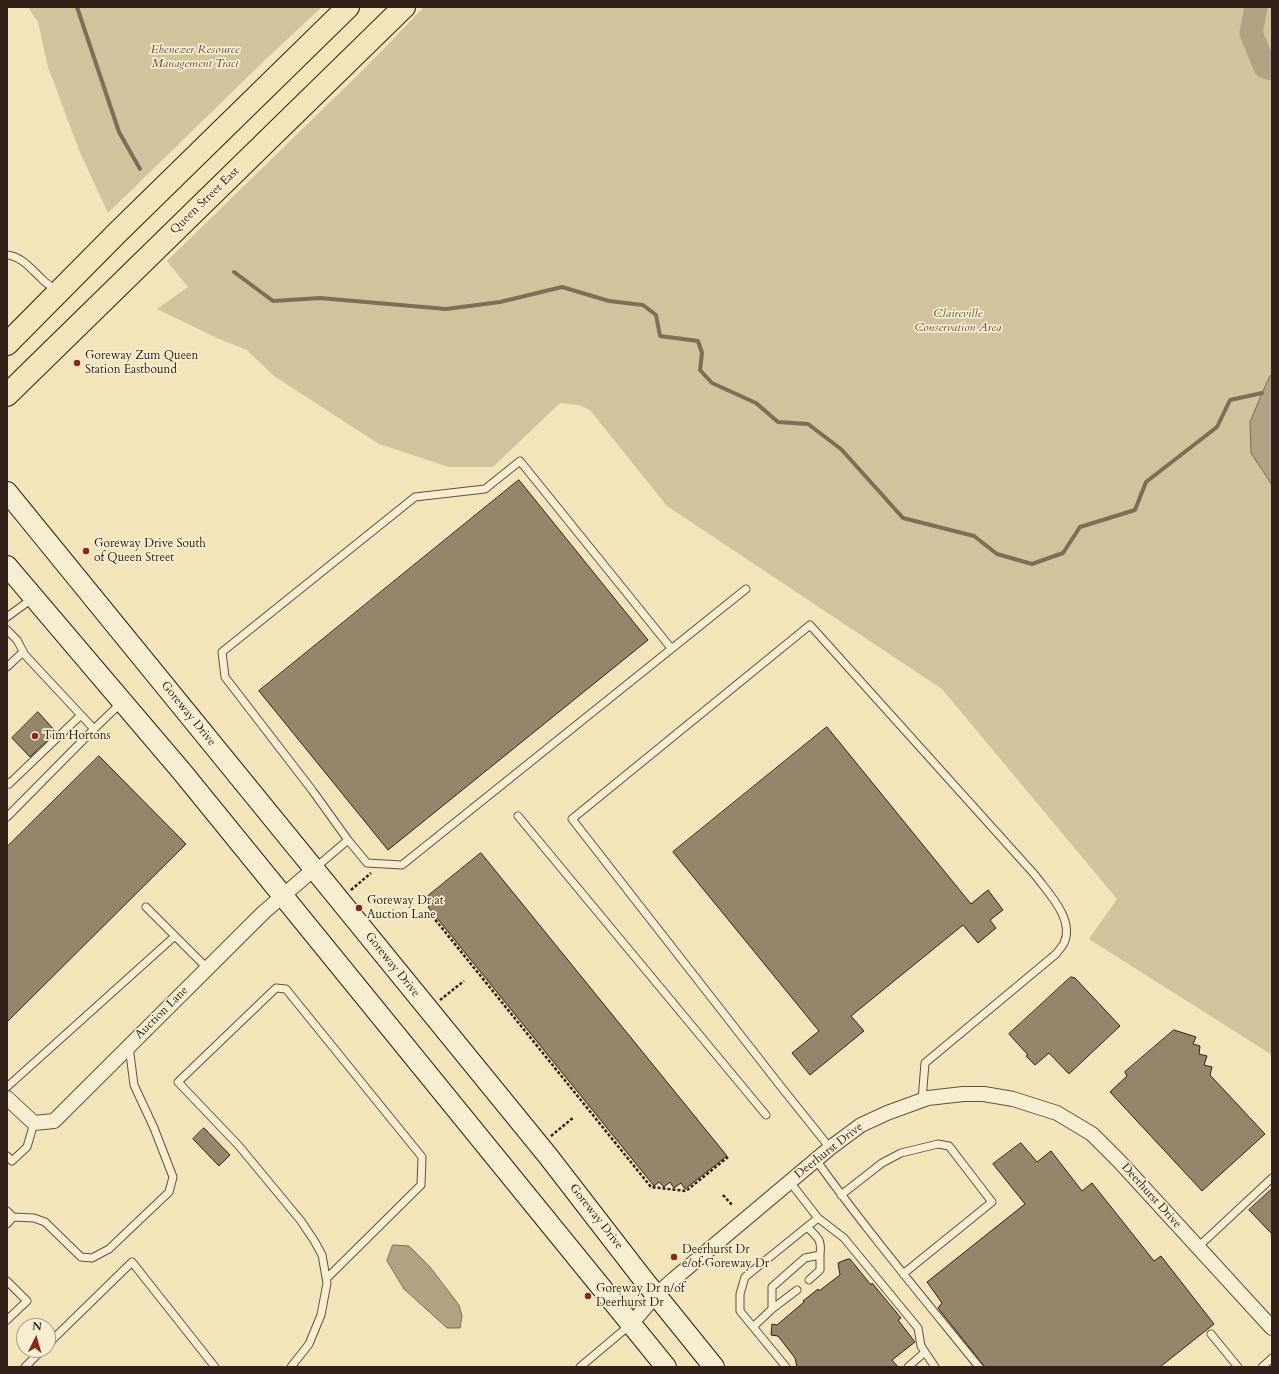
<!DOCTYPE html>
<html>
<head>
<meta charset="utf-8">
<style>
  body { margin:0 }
  #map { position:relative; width:1279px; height:1374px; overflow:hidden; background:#f2e5b9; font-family:Cardo,serif }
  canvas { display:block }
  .frame { position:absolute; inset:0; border:8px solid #302017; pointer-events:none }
  .north { position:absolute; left:16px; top:1318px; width:40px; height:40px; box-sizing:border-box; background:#f7eed2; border:1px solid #a79c87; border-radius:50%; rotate:5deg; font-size:11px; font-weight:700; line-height:16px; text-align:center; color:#302017 }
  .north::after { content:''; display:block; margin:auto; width:14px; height:18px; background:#8f2418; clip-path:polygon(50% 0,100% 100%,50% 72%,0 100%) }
</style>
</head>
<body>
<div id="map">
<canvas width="1279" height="1374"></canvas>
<div class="frame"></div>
<div class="north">N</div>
</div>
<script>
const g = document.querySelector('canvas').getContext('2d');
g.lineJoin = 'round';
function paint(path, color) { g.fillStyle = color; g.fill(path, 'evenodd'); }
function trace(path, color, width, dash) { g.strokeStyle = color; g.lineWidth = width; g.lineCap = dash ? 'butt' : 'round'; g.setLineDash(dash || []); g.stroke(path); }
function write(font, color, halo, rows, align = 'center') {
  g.font = font + ' Cardo,serif'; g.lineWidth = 3.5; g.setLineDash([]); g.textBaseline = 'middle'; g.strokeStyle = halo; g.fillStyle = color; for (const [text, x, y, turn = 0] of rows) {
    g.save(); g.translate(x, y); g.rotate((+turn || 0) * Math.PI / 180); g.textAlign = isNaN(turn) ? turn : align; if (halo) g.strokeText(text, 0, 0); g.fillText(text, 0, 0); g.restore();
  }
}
const green = new Path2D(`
  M28,7H322L268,57L108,213L79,150L48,67L38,22Z
  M424,7H1272V1055L1089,939L1117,899L942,689L667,506L590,410L579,405L560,403L493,467H449L379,444L274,376L247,350L217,338L157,309L188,287L167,261L365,68Z`);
const water = new Path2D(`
  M1272,374V485L1251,453L1250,422L1262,393L1270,376Z
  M393,1245L409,1246L430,1267L459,1305L462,1316L460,1328H447L404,1289L387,1261Z`);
const stream = new Path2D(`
  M77,7L119,132L140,169
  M234,272L273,301L320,298L446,309L500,302L562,287L609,301L643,305L656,315L660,336L698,341L702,353L700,370L712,383L756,403L778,422L808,424L841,449L903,518L974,536L997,554L1032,564L1063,553L1080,527L1135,510L1146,482L1217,427L1230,400L1262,393`);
const river = new Path2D(`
  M1256,7L1251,33L1265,67L1272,69`);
const building = new Path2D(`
  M519,480L648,640L388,850L259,691Z
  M38,712L56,732L30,757L12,738Z
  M827,727L971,904L988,890L1003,910L990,920L996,928L978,943L963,925L851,1016L864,1031L810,1075L792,1053L819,1031L673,852Z
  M99,756L186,844L7,1022V847Z
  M481,853L727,1156L685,1189L681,1183L674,1188L670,1182L664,1187L659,1182L654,1186L428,907L434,902L428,896Z
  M1071,977L1075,978L1120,1026L1069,1074L1049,1053L1035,1065L1026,1056L1028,1055L1009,1034Z
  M1174,1030L1196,1037L1193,1044L1200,1046L1199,1054L1207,1056L1204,1065L1212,1067L1210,1075L1265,1134L1202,1191L1110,1092L1127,1076L1125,1072Z
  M204,1128L230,1155L219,1166L193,1139Z
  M1021,1143L1037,1162L1051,1151L1082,1191L1092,1183L1154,1261L1161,1256L1214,1324L1160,1367H985L938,1308L942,1303L927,1282L1025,1204L993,1164Z
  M1272,1189V1234L1249,1210Z
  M850,1259L871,1285L872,1283L901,1318L898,1320L915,1342L892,1360L898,1367H797L795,1358L778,1336L771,1335L772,1324L777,1325L804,1302L803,1301L818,1289L819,1291L840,1275L838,1263L845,1260Z`);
const path = new Path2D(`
  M351,890L371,873
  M429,912L651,1187L686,1191L728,1157
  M440,1000L464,981
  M551,1136L574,1117
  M723,1195L732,1205`);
const service = new Path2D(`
  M7,255C21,256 31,269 41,278C45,283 51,286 56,290
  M7,617L33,598
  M7,630L17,640L25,655L94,729L121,703
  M7,667L23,652
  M7,782L9,784L81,715
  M518,816L766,1115
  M7,817L94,729
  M348,840L312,790L225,677L222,652L415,497L485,489L520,461L671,648
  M315,868L348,840L367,863L402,865L746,589
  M146,907L207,968
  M7,1087L175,936
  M830,1148L782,1088L572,819L810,625L1035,875C1048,893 1075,919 1064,943C1062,947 1059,950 1056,954L925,1063L922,1100
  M7,1156L12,1161L27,1147L34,1123
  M816,1160C867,1231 924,1299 979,1367
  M790,1182L818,1218L844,1238L918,1328L921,1346L935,1367
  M841,1195L882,1163L901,1153L938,1144L949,1146L992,1202L903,1274
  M7,1211L13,1217L34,1218L45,1222L81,1257L92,1258L109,1249L169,1192L173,1177L154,1128L134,1085L129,1046
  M7,1224L13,1217
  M1198,1247L1272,1178
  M809,1280L820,1270V1255
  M7,1281L27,1301L7,1320
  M772,1309L797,1290
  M753,1327L772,1309V1287L805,1258L820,1255C822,1239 818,1238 807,1227
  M1211,1334L1238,1367
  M48,1344L132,1262L215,1367
  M25,1367L42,1350
  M291,1367L309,1344L321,1315L327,1283L322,1255L315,1242L301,1221L239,1146L178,1082L276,988L286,989L290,994L422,1157L421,1185L327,1278
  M580,1367L630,1325
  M786,1367L740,1311V1294L745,1277L818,1218
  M908,1367L925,1352
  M1262,1367L1272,1358`);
const minor = new Path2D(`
  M7,1098L34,1123L54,1121L264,912L314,869
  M631,1324L656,1295L674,1279L830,1148L861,1125L887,1113L928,1098L963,1094H984L1013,1099L1057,1113L1092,1134L1120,1162L1272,1328`);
const secondary = new Path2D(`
  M7,492L548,1156L643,1279L714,1367
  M7,566L183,773L666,1367`);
const primary = new Path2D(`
  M7,344L117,233L348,7
  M7,395L404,7`);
const markers = [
  [77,363,4,"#8f2418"],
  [86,551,4,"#8f2418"],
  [35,736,4,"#8f2418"],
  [359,908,4,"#8f2418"],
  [674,1257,4,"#8f2418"],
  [588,1296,4,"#8f2418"]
];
const parkNames = [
  ["Ebenezer Resource",195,50],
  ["Management Tract",195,64],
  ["Claireville",958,314],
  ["Conservation Area",958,328]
];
const streetNames = [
  ["Queen Street East",205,201,-44],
  ["Goreway Drive",188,714,51],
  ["Goreway Drive",392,965,51],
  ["Auction Lane",162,1013,-45],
  ["Deerhurst Drive",829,1151,-38],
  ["Deerhurst Drive",1151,1196,48],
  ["Goreway Drive",596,1217,52]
];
const poiNames = [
  ["Goreway Zum Queen",85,356],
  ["Station Eastbound",85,370],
  ["Goreway Drive South",94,544],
  ["of Queen Street",94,558],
  ["Tim Hortons",43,736],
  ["Goreway Dr at",367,901],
  ["Auction Lane",367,915],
  ["Deerhurst Dr",682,1250],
  ["e/of Goreway Dr",682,1264],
  ["Goreway Dr n/of",596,1289],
  ["Deerhurst Dr",596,1303]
];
paint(green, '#d1c49d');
paint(water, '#b0a282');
trace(water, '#7d6e57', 1);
trace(stream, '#7d6e57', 4);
trace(river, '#b0a282', 23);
paint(building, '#95866b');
trace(building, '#302017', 1);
trace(service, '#605140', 9);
trace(minor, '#605140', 16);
trace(secondary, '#302017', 22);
trace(primary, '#302017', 24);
trace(path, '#302017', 2.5, [3, 2]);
trace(service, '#f7eed2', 7);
trace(minor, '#f7eed2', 14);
trace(secondary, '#f7eed2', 20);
trace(primary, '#f2e5b9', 22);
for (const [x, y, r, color] of markers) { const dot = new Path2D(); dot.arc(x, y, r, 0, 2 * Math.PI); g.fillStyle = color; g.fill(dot); trace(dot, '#f7eed2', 1.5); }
write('italic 12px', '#60513f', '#f7eed2', parkNames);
write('12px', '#302017', '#f7eed2', streetNames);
write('12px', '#302017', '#f7eed2', poiNames, 'left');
</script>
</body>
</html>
